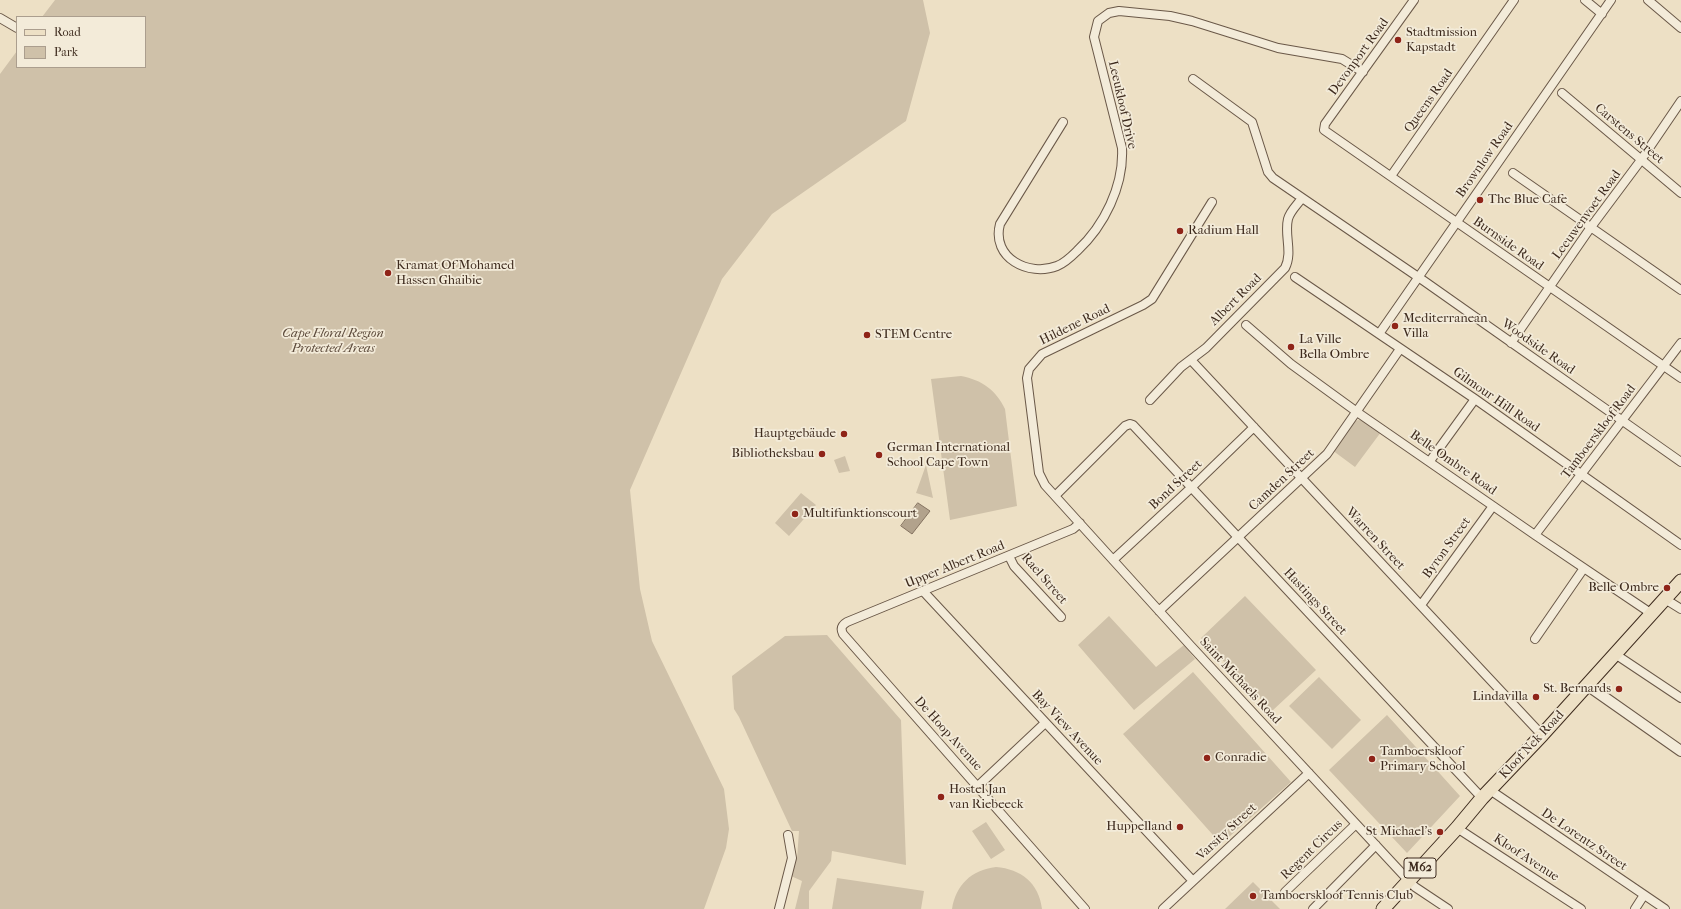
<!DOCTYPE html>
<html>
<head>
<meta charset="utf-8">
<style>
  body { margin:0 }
  #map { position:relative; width:1681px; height:909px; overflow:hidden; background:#ede0c5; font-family:"IM FELL French Canon",serif }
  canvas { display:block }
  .legend { position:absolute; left:16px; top:16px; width:130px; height:52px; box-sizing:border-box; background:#f3ebd9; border:1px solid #ab9e8e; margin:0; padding:5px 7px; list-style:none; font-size:12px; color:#3e2b1e }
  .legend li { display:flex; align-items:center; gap:8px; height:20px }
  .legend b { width:20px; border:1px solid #ab9e8e }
</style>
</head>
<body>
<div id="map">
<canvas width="1681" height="909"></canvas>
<ul class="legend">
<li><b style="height:5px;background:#ede0c5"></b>Road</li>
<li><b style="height:11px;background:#cfc1a9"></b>Park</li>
</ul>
</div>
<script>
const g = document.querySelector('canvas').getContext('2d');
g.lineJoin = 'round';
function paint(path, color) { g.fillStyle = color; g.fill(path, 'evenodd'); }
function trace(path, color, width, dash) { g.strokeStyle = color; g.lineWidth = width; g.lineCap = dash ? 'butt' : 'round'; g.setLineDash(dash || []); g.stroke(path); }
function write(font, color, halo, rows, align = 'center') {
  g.font = font + ' "IM FELL French Canon",serif'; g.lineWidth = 3.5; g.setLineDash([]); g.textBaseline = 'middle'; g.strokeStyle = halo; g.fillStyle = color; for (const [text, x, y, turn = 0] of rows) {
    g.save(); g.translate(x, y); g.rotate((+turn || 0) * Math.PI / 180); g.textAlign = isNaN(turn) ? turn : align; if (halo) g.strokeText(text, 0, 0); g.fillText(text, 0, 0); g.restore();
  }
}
const green = new Path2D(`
  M55,0H923L930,33L906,121L772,214L722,279L630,490L640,589L652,641L724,789L729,829L726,848L704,909H0V74L17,51V67H145V17H42Z
  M961,376C982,380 996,390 1005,409L1017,506L950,520L931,379Z
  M1359,420L1364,421L1381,432L1355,467L1332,450L1354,421Z
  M845,456L850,471L839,473L834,460Z
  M926,465L933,498L916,493Z
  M801,493L816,505L789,536L775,523Z
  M1245,596L1316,670L1272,711L1201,638Z
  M1109,616L1156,667L1184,645L1195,659L1134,710L1078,645Z
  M827,635L901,720L906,865L832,851L831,861L809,891V909H795L802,881L791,876L795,860L797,859L799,831H792L739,717L734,709L732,676L785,636Z
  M1193,672L1291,782L1221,844L1123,734Z
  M1319,677L1361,720L1332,749L1289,706Z
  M1387,715L1460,796L1407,853L1329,770Z
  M986,822L1005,850L991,859L972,831Z
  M996,867C1021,869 1039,883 1042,909H952C956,885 971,870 996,867Z
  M837,878L924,891L921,909H832Z
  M1253,882L1280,909H1225Z`);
const water = new Path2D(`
  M918,503L930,511L912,534L901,526Z`);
const minor = new Path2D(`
  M1414,0L1325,124L1324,130L1681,378
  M1585,0L1602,14
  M1648,0L1681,28
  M0,18L17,28
  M1193,79L1252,122L1268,172L1273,178L1424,281L1681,462
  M1562,93L1681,193
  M1063,122L1000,224C991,258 1029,277 1057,266C1065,263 1071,257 1077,251C1104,226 1124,186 1122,148L1094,37L1098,21L1109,13L1119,11L1170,16L1192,21L1278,48L1342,59L1363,72
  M1513,173L1681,290
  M1391,176L1514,0
  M1212,202L1152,299L1143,305L1042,354L1029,369L1027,378L1039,473L1045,485L1190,645L1409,881L1415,887L1448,909
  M1295,277L1475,399L1681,545
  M1246,325L1291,364L1357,412L1535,535L1652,614
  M1379,334L1611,0
  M1511,343L1591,227L1641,160L1681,101
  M1191,360L1542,735
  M1150,400L1181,367L1206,348L1285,268C1293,252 1284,235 1288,219C1290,211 1298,204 1302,198
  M1430,461L1475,399
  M1055,496L1125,426L1130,424L1133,425L1482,798
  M1080,523L1073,529L847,622C842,625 840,628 843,634L1085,909
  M1535,535L1681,343
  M1009,556L1014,566L1061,617
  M1113,560L1192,487L1254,427
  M923,591L1193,881
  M1665,599L1681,609
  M1421,605L1493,506
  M1159,611L1327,454L1400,349
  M1535,639L1584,568
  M1615,654L1681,698
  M978,786L1045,723
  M1490,790L1665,909
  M1457,828L1581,909
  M1285,892L1356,824
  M779,909L792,858L788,835
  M1163,909L1309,773
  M1313,909L1376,845
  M1635,909L1644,895`);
const tertiary = new Path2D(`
  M1587,685L1681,751`);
const primary = new Path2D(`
  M1383,909L1457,828L1482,798L1542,735L1681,581`);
const markers = [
  [1398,40,4,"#8f2418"],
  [1480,200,4,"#8f2418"],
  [1180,231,4,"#8f2418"],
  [388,273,4,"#8f2418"],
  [1395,326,4,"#8f2418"],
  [867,335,4,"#8f2418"],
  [1291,347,4,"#8f2418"],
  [844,434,4,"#8f2418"],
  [822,454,4,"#8f2418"],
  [879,455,4,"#8f2418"],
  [795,514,4,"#8f2418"],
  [1667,588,4,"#8f2418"],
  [1619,689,4,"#8f2418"],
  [1536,697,4,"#8f2418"],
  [1207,758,4,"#8f2418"],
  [1372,759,4,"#8f2418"],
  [941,797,4,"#8f2418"],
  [1180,827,4,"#8f2418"],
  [1440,832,4,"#8f2418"],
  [1253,896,4,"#8f2418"]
];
const shields = [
  [1420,868,32]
];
const shieldNames = [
  ["M62",1420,868]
];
const poiNames = [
  ["Stadtmission",1406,33],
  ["Kapstadt",1406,48],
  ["The Blue Cafe",1488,200],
  ["Radium Hall",1188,231],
  ["Kramat Of Mohamed",396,266],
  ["Hassen Ghaibie",396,281],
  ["Mediterranean",1403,319],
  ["Villa",1403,334],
  ["STEM Centre",875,335],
  ["La Ville",1299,340],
  ["Bella Ombre",1299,355],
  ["Hauptgebäude",836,434,"right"],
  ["German International",887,448],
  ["School Cape Town",887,463],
  ["Bibliotheksbau",814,454,"right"],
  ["Multifunktionscourt",803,514],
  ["Belle Ombre",1659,588,"right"],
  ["St. Bernards",1611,689,"right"],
  ["Lindavilla",1528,697,"right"],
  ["Tamboerskloof",1380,752],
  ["Primary School",1380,767],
  ["Conradie",1215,758],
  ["Hostel Jan",949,790],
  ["van Riebeeck",949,805],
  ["Huppelland",1172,827,"right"],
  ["St Michael's",1432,832,"right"],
  ["Tamboerskloof Tennis Club",1261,896]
];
const streetNames = [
  ["Devonport Road",1359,57,-54],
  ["Queens Road",1429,101,-55],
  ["Leeukloof Drive",1122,105,77],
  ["Carstens Street",1629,134,40],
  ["Brownlow Road",1485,160,-55],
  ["Leeuwenvoet Road",1587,215,-54],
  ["Burnside Road",1508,244,35],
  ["Albert Road",1236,300,-45],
  ["Hildene Road",1075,325,-26],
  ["Woodside Road",1538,347,35],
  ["Gilmour Hill Road",1496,400,35],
  ["Tamboerskloof Road",1599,432,-53],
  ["Belle Ombre Road",1453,463,35],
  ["Camden Street",1282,480,-43],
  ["Bond Street",1176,485,-43],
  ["Warren Street",1375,539,47],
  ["Byron Street",1447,548,-54],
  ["Upper Albert Road",955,565,-22],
  ["Rael Street",1044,579,49],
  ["Hastings Street",1315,602,47],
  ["Saint Michaels Road",1240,681,47],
  ["Bay View Avenue",1067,728,47],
  ["De Hoop Avenue",948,734,48],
  ["Kloof Nek Road",1532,745,-47],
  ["Varsity Street",1227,832,-43],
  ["De Lorentz Street",1584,840,34],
  ["Regent Circus",1312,850,-44],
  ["Kloof Avenue",1526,858,33]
];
const parkNames = [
  ["Cape Floral Region",333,334],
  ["Protected Areas",333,349]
];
paint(green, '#cfc1a9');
paint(water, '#b2a28c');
trace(water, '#847260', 1);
trace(minor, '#6a5848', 10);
trace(tertiary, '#6a5848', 12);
trace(primary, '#3e2b1e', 15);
trace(minor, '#f3ebd9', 8);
trace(tertiary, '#f3ebd9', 10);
trace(primary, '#ede0c5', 13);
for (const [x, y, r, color] of markers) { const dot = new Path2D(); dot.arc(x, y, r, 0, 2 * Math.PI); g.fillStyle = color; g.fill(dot); trace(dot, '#f3ebd9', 1.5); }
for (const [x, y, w] of shields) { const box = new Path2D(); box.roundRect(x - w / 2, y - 10, w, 20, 3); g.fillStyle = '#f3ebd9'; g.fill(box); trace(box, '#3e2b1e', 1); }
write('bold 12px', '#3e2b1e', null, shieldNames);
write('13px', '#3e2b1e', '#f3ebd9', poiNames, 'left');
write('13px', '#3e2b1e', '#f3ebd9', streetNames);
write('italic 13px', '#5b493a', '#f3ebd9', parkNames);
</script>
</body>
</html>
